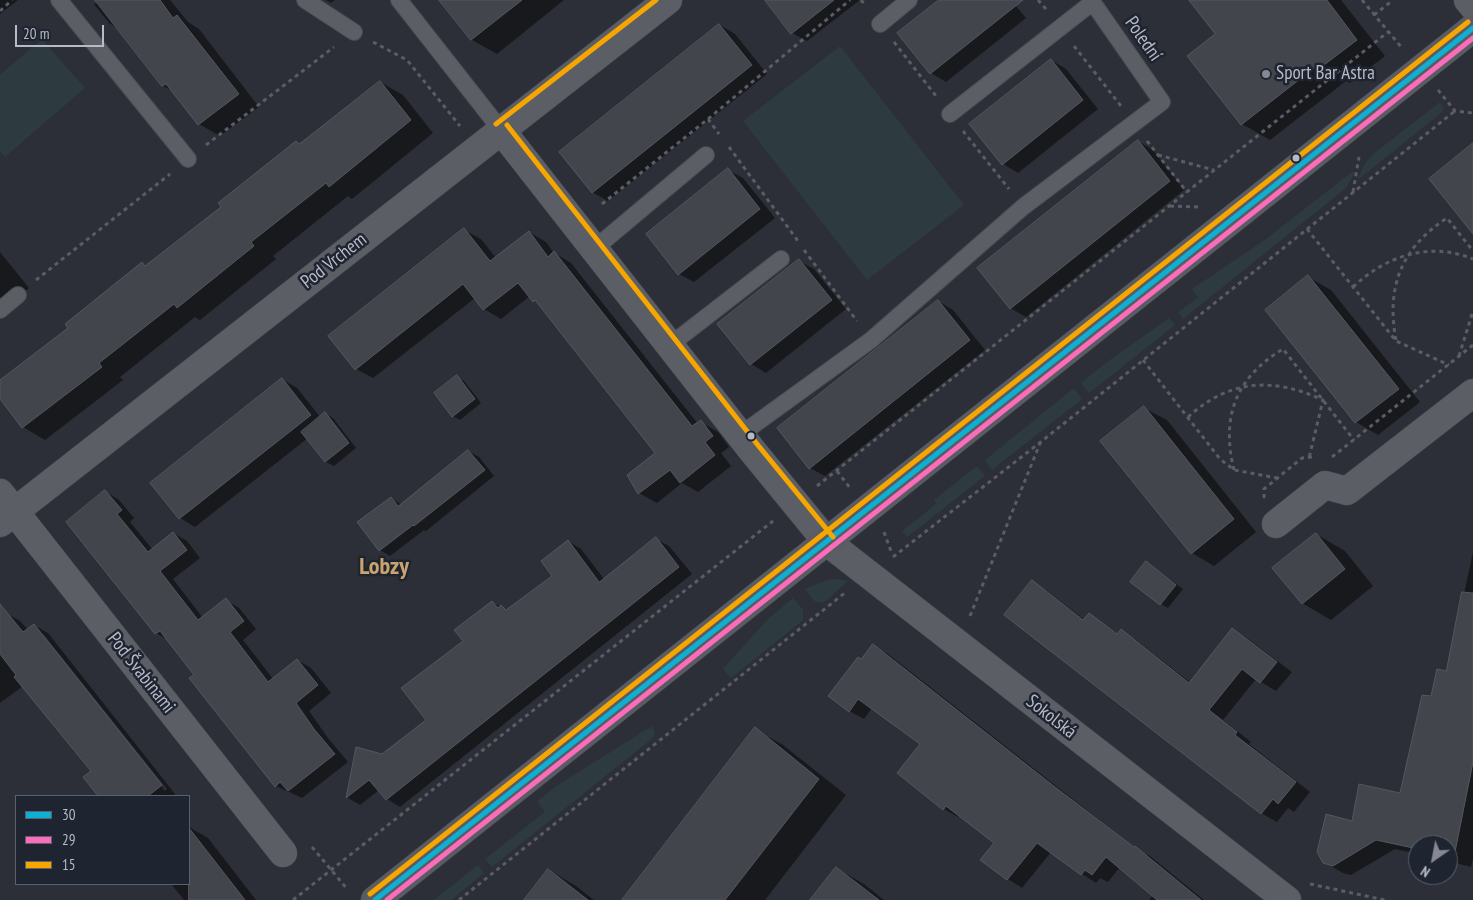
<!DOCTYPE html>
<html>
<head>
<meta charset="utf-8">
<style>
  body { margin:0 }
  #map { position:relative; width:1473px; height:900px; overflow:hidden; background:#2c2f37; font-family:"PT Sans Narrow",sans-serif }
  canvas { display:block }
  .legend { position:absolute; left:15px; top:795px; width:175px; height:90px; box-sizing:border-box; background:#1f2431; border:1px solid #5c606d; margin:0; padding:6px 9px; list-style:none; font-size:15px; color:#b7bac7 }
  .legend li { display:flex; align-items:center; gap:10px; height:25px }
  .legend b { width:25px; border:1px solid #5c606d }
  .north { position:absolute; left:1408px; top:835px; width:50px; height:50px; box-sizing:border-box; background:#1f2431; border:1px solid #5c606d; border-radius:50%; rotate:213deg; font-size:14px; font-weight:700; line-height:20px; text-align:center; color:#b7bac7 }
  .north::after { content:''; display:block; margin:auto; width:18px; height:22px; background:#868995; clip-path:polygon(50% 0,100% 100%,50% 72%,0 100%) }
  .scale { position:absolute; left:15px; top:25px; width:89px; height:22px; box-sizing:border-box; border:2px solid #b7bac7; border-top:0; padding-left:6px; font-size:15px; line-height:18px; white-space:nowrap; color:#b7bac7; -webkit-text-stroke:4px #1f2431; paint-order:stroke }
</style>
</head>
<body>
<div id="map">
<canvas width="1473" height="900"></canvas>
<ul class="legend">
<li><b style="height:6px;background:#0dafd3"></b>30</li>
<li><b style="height:6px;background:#fb6dba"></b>29</li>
<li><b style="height:6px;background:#f7a600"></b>15</li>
</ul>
<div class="north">N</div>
<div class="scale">20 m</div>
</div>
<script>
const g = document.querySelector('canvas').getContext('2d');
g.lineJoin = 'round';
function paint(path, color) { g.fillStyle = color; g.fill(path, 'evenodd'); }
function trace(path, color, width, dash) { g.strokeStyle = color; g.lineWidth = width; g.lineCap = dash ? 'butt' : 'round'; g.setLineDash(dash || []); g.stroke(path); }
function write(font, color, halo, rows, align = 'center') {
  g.font = font + ' "PT Sans Narrow",sans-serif'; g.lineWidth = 5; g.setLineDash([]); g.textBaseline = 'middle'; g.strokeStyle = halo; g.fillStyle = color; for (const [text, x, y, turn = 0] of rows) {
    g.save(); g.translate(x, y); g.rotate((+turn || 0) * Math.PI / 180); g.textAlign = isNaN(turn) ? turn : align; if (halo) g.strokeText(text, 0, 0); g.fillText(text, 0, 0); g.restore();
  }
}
const green = new Path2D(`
  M42,39L85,88L5,157L0,151V75Z
  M840,46L964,205L867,280L743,121Z
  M1440,102L1444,108L1442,112L1359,179L1358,178L1364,165L1373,154Z
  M1353,171L1354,174L1346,188L1183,319L1178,312L1198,298L1192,289L1266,239Z
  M1169,318L1175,325L1089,393L1081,383L1111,359Z
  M1074,388L1082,399L992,470L985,460Z
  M977,466L985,476L907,537L902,531L936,504L934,500Z
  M838,579L848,581L827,600L822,603L814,601L805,589L827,580Z
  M793,598L803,610V620L731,678L723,669L767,620Z
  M652,726L655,733L653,738L492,867L485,859L545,812L537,801L555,787Z
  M478,865L484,873L451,900H434Z`);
const shadow = new Path2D(`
  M0,0H18L0,14Z
  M97,0H170L188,22L199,29L259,107L220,136L199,124L174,92L163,86L120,30L109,23L94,4L98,2Z
  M326,0H335L331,3Z
  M441,0H564L497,54L472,40Z
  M766,0H860L807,41L792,33Z
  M941,0H1011L1026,18L946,82L931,73Z
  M1190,0H1341L1385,56L1350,83L1346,81L1270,140L1242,124L1217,34Z
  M720,25L735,34L767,74L608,201L592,192Z
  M1051,60L1066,69L1098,109L1018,173L1003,164Z
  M380,82L403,95L433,133L352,199L348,196L273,256L276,259L200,320L195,317L120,377L123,380L45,440L23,427L0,397V382L70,328L143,264L147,266L223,207L296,142L301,145Z
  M1138,141L1153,150L1184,190L1026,317L1010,308Z
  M728,170L743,178L775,218L694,282L679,274Z
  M464,230L481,239L496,258L529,232L546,242L553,252L571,263L698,424L701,422L718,432L729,447L721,453L731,466L698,492L682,483L657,503L639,493L629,475L657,453L540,305L530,296L501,319L484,309L475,298L373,378L356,369Z
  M0,252L29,288L0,311Z
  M799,261L814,269L846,309L766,373L751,364Z
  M1308,277L1331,290L1420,402L1378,435L1356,422L1266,310Z
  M938,301L953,310L985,350L825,476L810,468Z
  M457,377L464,381L481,403L460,420L453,416Z
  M282,379L297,388L321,418L326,414L333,418L356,448L334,466L326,462L308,438L195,527L180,518Z
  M1144,408L1167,420L1256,532L1214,566L1192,553Z
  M468,451L479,457L494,476L426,531L424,530L390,556L380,550L391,498L402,505Z
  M106,492L119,500L134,518L130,522L153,550L173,533L187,541L200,558L173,579L203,618L226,600L239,608L256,629L243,640L273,679L297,660L311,668L331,693L309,711L328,738L348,762L302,798L276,786L170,641L156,633Z
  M1316,534L1345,551L1373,586L1331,620L1302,603Z
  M656,539L669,546L692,574L400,807L387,799L379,790L360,805L348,798L357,748L382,756L428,720L465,641L493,603L508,610L554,576L568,541L581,549L604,579Z
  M1473,552V859L1471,867L1448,861V845H1418V854L1395,849L1351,875L1343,873L1324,862L1352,822L1401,794L1432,698L1447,673Z
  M1147,563L1183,589L1168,608L1161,604Z
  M1032,582L1047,591L1085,620L1089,615L1118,634L1121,631L1136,640L1191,683L1233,630L1248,639L1292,672L1276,691L1256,679L1223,720L1251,742L1249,744L1310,792L1294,812L1288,808L1277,822L1261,813Z
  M6,613L20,621L28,630L34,625L48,633L175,794L172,796H101L99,795L93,771L23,686L0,703V618ZM41,635H44L167,789L165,791Z
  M874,646L888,654L1070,797L1138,850L1150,856L1204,900H1149L1153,895L1120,867L1108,882L1100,878L1096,883L1082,874L1051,852L1022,888L1008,879L982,860L996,842L960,815L958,817L944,809L921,744L872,708L864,719L849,711L862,661Z
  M755,729L783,745L846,795L765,900H624Z
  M189,827L208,838L256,900H184L171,884H189Z
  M836,868L864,884L884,900H812Z
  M549,870L576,886L594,900H526Z`);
const building = new Path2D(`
  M95,0H160L173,18L177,15L239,94L198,125L166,84L162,86Z
  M439,0H522L471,40Z
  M765,0H834L791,34Z
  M939,0H1023L930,74L897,33Z
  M1189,0H1327L1357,40L1320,68L1318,65L1241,125L1187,56L1215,34Z
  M719,24L752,65L592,193L559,152Z
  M1051,59L1083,100L1002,165L969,124Z
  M380,81L411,120L329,187L326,183L251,242L254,246L177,308L174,304L99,363L102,367L22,428L0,399V380L68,328L65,324L142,262L145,266L221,207L218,203L296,141L299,144Z
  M1138,140L1170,181L1010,309L977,268Z
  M1473,143V234L1429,179Z
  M728,168L760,209L678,275L646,234Z
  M464,228L490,261L529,231L548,257L554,251L692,426L701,420L713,436L705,442L715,455L680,483L670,470L638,494L627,475L655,453L535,300L533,302L518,283L483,310L463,284L355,370L328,336Z
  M799,259L832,300L750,365L717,324Z
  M1308,275L1399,389L1355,423L1265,310Z
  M938,300L970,340L809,469L777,428Z
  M457,375L475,399L452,417L434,393Z
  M282,378L311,415L179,519L150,483Z
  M1144,406L1234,519L1191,554L1100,441Z
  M325,412L349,443L325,462L301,432Z
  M468,450L485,470L414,526L413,525L379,551L357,522L391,497L398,506Z
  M105,490L122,510L117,514L148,552L173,532L187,550L160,571L198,620L226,598L244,621L230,632L268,682L297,659L318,685L296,703L314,729L335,754L288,791L280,782L275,787L189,678L194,675L160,631L155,634L66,522Z
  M1316,533L1345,569L1302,604L1272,568Z
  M656,537L679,567L386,800L369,780L346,798L356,747L382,754L426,720L401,688L463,641L454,630L492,601L498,608L501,605L506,610L552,576L541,561L568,540L599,582Z
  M1146,561L1176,585L1160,605L1130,582Z
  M1032,580L1083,620L1089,613L1117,634L1121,629L1189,683L1232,628L1277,662L1260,683L1242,669L1209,710L1237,732L1235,735L1296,782L1278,804L1273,799L1261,814L1004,615Z
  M1462,592L1473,593V762L1454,857L1448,856V845H1418V849L1376,840L1333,866L1323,863L1317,852L1326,814L1352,821L1359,784L1400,793L1422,695L1431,696L1437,669L1446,671Z
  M0,604L23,632L34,624L162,785L148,796H98L83,777L91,771L14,677L16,675L0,654Z
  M873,644L1055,787L1134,847L1135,846L1201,900H1157L1106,857L1092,875L1085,870L1081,875L1037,843L1007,880L980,860L994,843L946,806L943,810L897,773L920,744L858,699L849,712L828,696L858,657L861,659Z
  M755,727L819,779L725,900H622Z
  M189,828L245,900H189Z
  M836,867L879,900H810Z
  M548,869L588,900H524Z`);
const path = new Path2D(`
  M861,0L866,6
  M1038,0L1046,9
  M1362,0L1402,48
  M0,11L12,0
  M1374,15L1393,0
  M373,42L407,60L460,126
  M894,42L936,96
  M1074,46L1121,106
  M1438,90L1455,111L1473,113
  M708,119L719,134
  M963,131L1009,189
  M1147,141L1187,192
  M206,145L334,47
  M729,147L798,241
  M1158,155L1214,170
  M1353,192L1359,157
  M602,204L708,119L850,0
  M1170,206L1199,207
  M1307,229L1396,341L1449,365
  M804,250L857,321
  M36,280L170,174
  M1353,287C1386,256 1429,241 1473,259
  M1396,340C1386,287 1401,248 1447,218L1473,251
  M1459,356L1473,311
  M1143,360L1220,459L1234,470L1277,478
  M1188,417C1230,379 1273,377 1323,400L1309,458
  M1332,457L1473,345
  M1234,470C1221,417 1235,378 1283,349L1354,440
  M837,471L850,488
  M817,486L1388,32
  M1264,498V489L1302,458L1313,457
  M884,532L892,554
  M893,557L1042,441L1455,111
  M970,616L1041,441
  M312,847L348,890
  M1310,884L1385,900
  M293,900L773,521
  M459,900L846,592`);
const lane = new Path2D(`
  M59,0L188,159
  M305,0L354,32
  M399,0L501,130
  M880,24L909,0
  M950,114L1093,2
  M594,249L706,155
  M0,310L18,295
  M670,345L781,259
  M740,435L871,340L1023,207L1162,102L1091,0`);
const street = new Path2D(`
  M1468,0L1473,6
  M501,130L751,449L827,542L1287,900
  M0,493L283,853
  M0,523L668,0
  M1276,524L1325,485L1347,491L1473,393`);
const secondary = new Path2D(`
  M375,900L1473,28`);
const bus1 = new Path2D(`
  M375,900L1473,28`);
const bus2 = new Path2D(`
  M387,900L1473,38`);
const bus3 = new Path2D(`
  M496,124L656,0
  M507,125L757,444L833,537
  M370,894L1468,22`);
const markers = [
  [1266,74,5,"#868995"],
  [1296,158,4.5,"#b7bac7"],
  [751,436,4.5,"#b7bac7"]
];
const streetNames = [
  ["Polední",1143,39,55],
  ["Pod Vrchem",334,261,-38],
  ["Pod Švabinami",141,673,52],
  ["Sokolská",1051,717,38]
];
const poiNames = [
  ["Sport Bar Astra",1276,74]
];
const districtNames = [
  ["Lobzy",384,567]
];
paint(green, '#2d3b40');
paint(shadow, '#0007');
paint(building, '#42454c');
trace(building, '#54575f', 1);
trace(lane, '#484a50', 18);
trace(street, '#484a50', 29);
trace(secondary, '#484a50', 29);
trace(path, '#5a5d63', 3, [4, 4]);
trace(lane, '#5c5e65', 16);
trace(street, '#5c5e65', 28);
trace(secondary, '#5a5c64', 28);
trace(bus1, '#0dafd3', 5);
trace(bus2, '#fb6dba', 5);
trace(bus3, '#f7a600', 5);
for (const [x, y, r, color] of markers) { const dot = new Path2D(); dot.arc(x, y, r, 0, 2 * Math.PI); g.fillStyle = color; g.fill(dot); trace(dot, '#1f2431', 2); }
write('19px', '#b7bac7', '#1f2431', streetNames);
write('19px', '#b7bac7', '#1f2431', poiNames, 'left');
write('bold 24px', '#caa46f', '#1f2431', districtNames);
</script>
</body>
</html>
